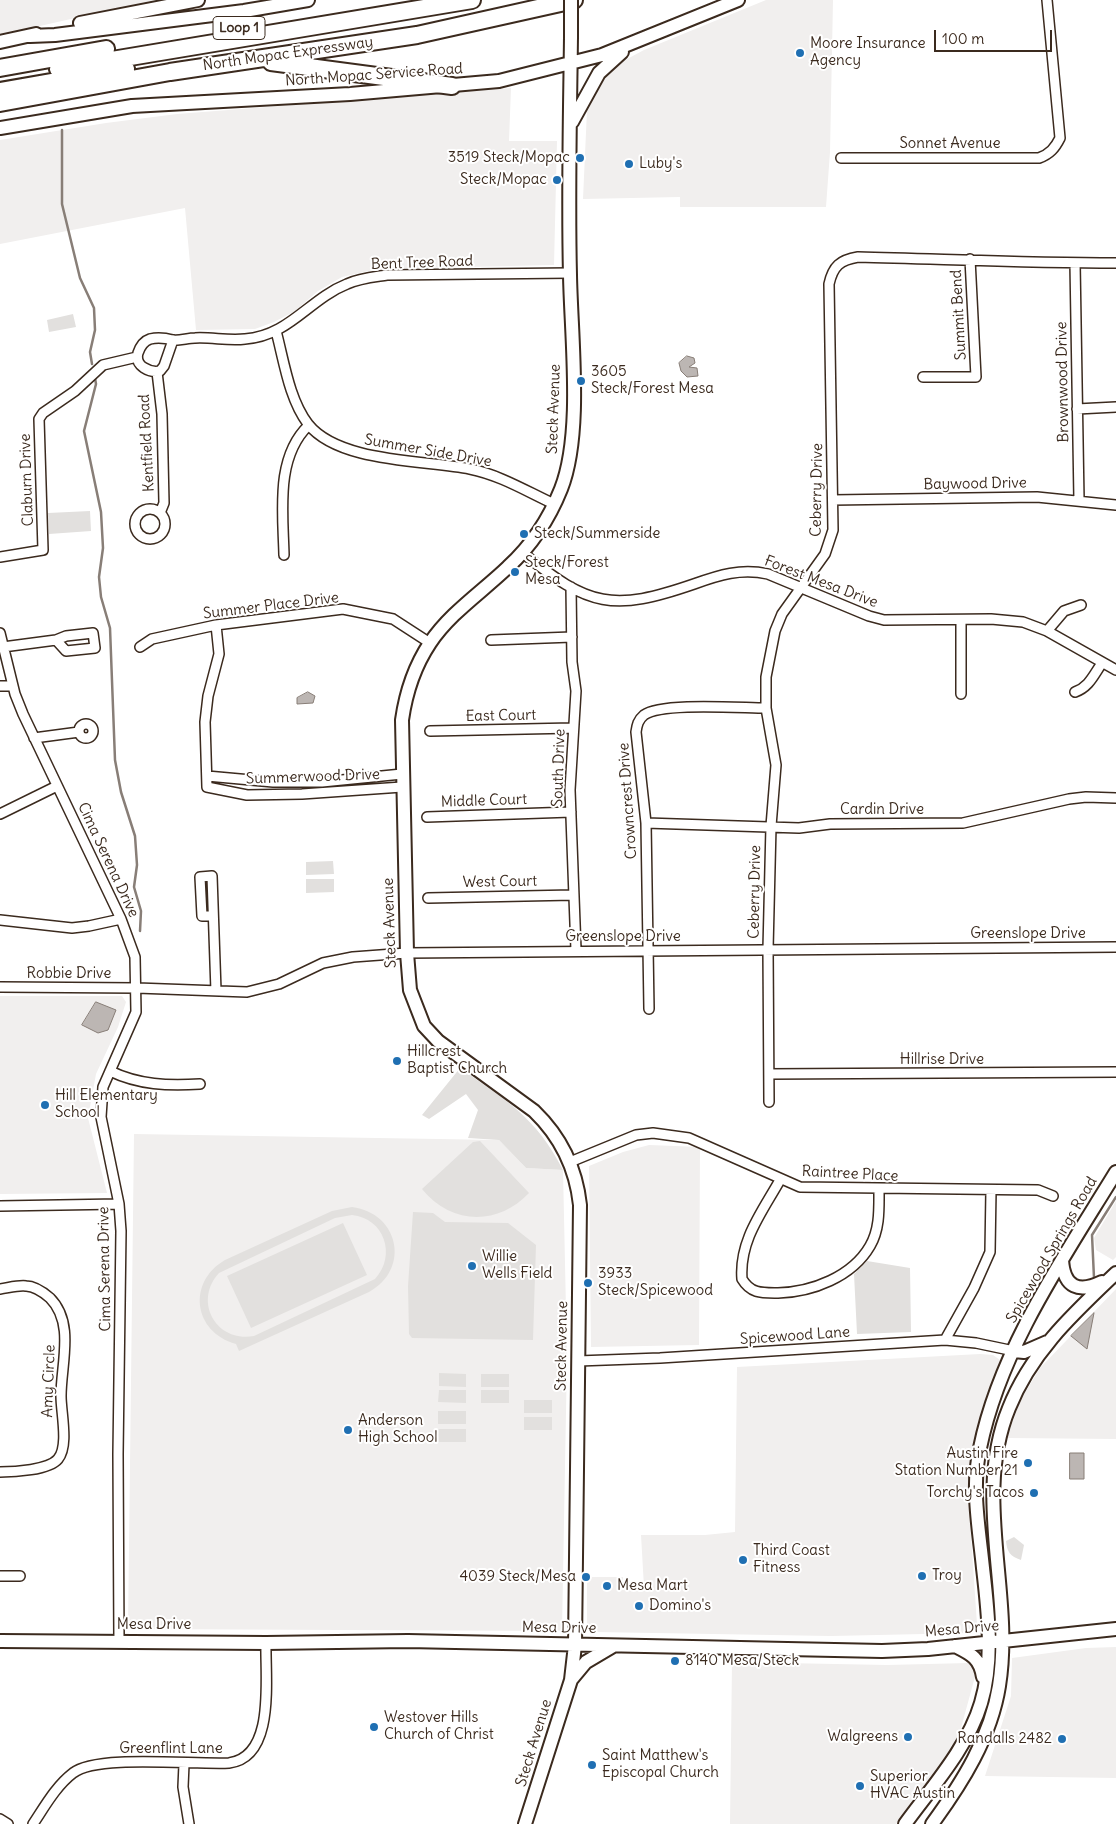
<!DOCTYPE html>
<html>
<head>
<meta charset="utf-8">
<style>
  body { margin:0 }
  #map { position:relative; width:1116px; height:1824px; overflow:hidden; background:#fff; font-family:Delius,sans-serif }
  canvas { display:block }
  .scale { position:absolute; left:934px; top:30px; width:118px; height:22px; box-sizing:border-box; border:2px solid #3b2a1e; border-top:0; padding-left:6px; font-size:15px; line-height:18px; white-space:nowrap; color:#3b2a1e; -webkit-text-stroke:4px #fff; paint-order:stroke }
</style>
</head>
<body>
<div id="map">
<canvas width="1116" height="1824"></canvas>
<div class="scale">100 m</div>
</div>
<script>
const g = document.querySelector('canvas').getContext('2d');
g.lineJoin = 'round';
function paint(path, color) { g.fillStyle = color; g.fill(path, 'evenodd'); }
function trace(path, color, width, dash) { g.strokeStyle = color; g.lineWidth = width; g.lineCap = dash ? 'butt' : 'round'; g.setLineDash(dash || []); g.stroke(path); }
function write(font, color, halo, rows, align = 'center') {
  g.font = font + ' Delius,sans-serif'; g.lineWidth = 4; g.setLineDash([]); g.textBaseline = 'middle'; g.strokeStyle = halo; g.fillStyle = color; for (const [text, x, y, turn = 0] of rows) {
    g.save(); g.translate(x, y); g.rotate((+turn || 0) * Math.PI / 180); g.textAlign = isNaN(turn) ? turn : align; if (halo) g.strokeText(text, 0, 0); g.fillText(text, 0, 0); g.restore();
  }
}
const built = new Path2D(`
  M0,0H155L0,35Z
  M766,0H833L830,152L826,207H680V197L583,199L587,110L598,84L614,66L644,50Z
  M511,88L509,141H557L554,265L377,269L342,277L318,291L295,311L274,322L255,329L196,330L185,208L0,244V140L106,123L177,114Z
  M0,996H122L126,1002L118,1027L96,1074L88,1118L107,1193L0,1194Z
  M134,1134L499,1140L526,1168L563,1170L567,1357L562,1631L128,1629Z
  M649,1145L700,1147L699,1345L591,1347L589,1166L623,1152Z
  M1116,1201V1257L1113,1260L1096,1250L1094,1238Z
  M1116,1289V1439L1007,1438L1020,1401L1040,1368Z
  M980,1354L993,1355L1000,1360L999,1370L980,1420L972,1464L969,1507L977,1624L971,1633L831,1636L595,1632L587,1628V1577H623V1587H644L641,1535H705L735,1532L737,1367Z
  M1116,1647V1778L985,1776L1011,1696L1012,1658L1086,1648Z
  M732,1662L887,1665L969,1663L976,1673L958,1739L896,1824H730Z`);
const green = new Path2D(`
  M73,314L76,327L49,332L47,320Z
  M90,511L91,531L49,534L48,513Z
  M333,861L334,874L306,875V862Z
  M306,879H334V892L306,893Z
  M460,1068C507,1101 536,1117 563,1170L526,1168L499,1140L468,1138L478,1110L466,1094L429,1119L422,1115Z
  M480,1141L529,1193C498,1226 451,1225 422,1189L473,1142Z
  M352,1207C399,1213 411,1269 369,1292L239,1351L236,1344C193,1332 187,1282 225,1260L332,1211ZM352,1215C384,1218 397,1255 375,1279L254,1336C216,1343 193,1301 219,1273L335,1218Z
  M413,1212L433,1213L445,1222L508,1223L536,1245L533,1340L412,1338L409,1334L408,1286Z
  M343,1223L367,1275L251,1328L227,1276Z
  M867,1261L910,1268L911,1332L857,1334L854,1274Z
  M439,1373L466,1374V1387L439,1386Z
  M481,1374H509V1387H481Z
  M439,1390H466V1403L438,1402Z
  M481,1390H509V1403H481Z
  M524,1400H552V1413H524Z
  M438,1411H466V1424H438Z
  M524,1417H552V1430H524Z
  M438,1429H466V1442H438Z
  M1014,1537L1024,1545L1021,1560C1010,1556 1007,1552 1006,1541Z`);
const water = new Path2D(`
  M687,356L694,358L695,363L689,367L697,368L698,376L687,377L681,371L679,363Z
  M308,692L315,696L313,703L297,704V698Z
  M96,1002L116,1010L108,1030L98,1033L82,1025Z
  M1094,1313L1087,1349L1071,1336Z
  M1070,1453H1084V1479H1070Z`);
const stream = new Path2D(`
  M62,130V204L80,278L94,308L95,330L90,352L92,364
  M95,378L96,384L84,431L101,512L103,548L99,577L101,597L110,628L115,760L121,792L135,836L137,865L134,887L141,911L140,931
  M1094,1278L1092,1235L1116,1197`);
const street = new Path2D(`
  M841,158H1039C1050,154 1055,148 1060,138L1047,0
  M1075,263L1079,500
  M276,331C284,361 289,399 308,424C339,463 425,460 470,469C500,475 526,491 554,504
  M173,340L164,366L160,371C150,373 134,366 138,353C140,347 144,341 150,339C159,337 165,338 173,340C179,341 188,338 195,338C212,337 228,341 245,339C289,336 309,299 347,284C360,278 374,277 387,275L570,273
  M157,372L162,414L164,503L160,513
  M923,377H976L970,259
  M1077,409L1116,407
  M833,500L1037,497L1116,505
  M135 524a15 15 0 1 1 30 0a15 15 0 1 1-30 0Z
  M523,553C589,607 613,612 694,584C719,575 741,568 768,574L869,616L884,620L991,619L1023,622L1047,631L1116,670
  M284,555C283,512 275,457 309,425
  M0,557L43,550L39,419L43,413L75,391L103,365L137,357
  M571,587L572,662L576,691L570,790L576,950
  M216,625L219,654L208,696L205,722L207,787L247,795L302,794L402,787
  M1047,631L1064,611L1081,605
  M0,633L15,694L23,714L121,919L135,957L136,1012L103,1087L101,1117L119,1204L121,1231L118,1454L119,1642
  M491,640L572,637
  M3,647L56,640L66,651L95,648L93,633L66,636L56,640
  M140,647L152,639L216,625L343,609L393,619L430,643
  M0,686H13
  M1075,692C1089,687 1093,676 1102,663
  M961,694V620
  M79 731a7 7 0 1 1 14 0a7 7 0 1 1-14 0Z
  M430,731L573,728
  M34,738L79,732
  M207,776L273,782H322L402,774
  M0,814L57,786
  M427,817L571,812
  M646,823L799,828L830,824L963,823L1069,799L1086,797L1116,798
  M428,898L573,895
  M213,916H202L200,877L212,876L216,991
  M0,920L72,928L89,926L121,919
  M0,987L137,988L247,992L279,984L323,963L353,957L407,953L1116,947
  M649,1009L646,823L636,732C637,725 638,720 644,715C661,702 741,708 766,708
  M110,1071C139,1085 168,1086 200,1084
  M769,1074L1116,1072
  M769,1102L768,949L771,826L776,765L766,708V677L775,631L782,614L825,554L833,530L829,284C833,266 840,260 858,257C944,259 1030,263 1116,263
  M570,1162L636,1135L653,1133L689,1138L800,1187L1038,1190L1053,1196
  M780,1180C762,1212 739,1241 742,1279C751,1294 762,1293 778,1293C812,1292 852,1277 870,1246C880,1229 879,1209 879,1190
  M0,1206L119,1204
  M0,1289C8,1288 18,1285 26,1286C35,1286 43,1292 50,1298C75,1323 61,1364 61,1396C61,1413 69,1446 58,1459C49,1470 14,1472 0,1472
  M945,1340L974,1288L990,1252L991,1190
  M578,1361L660,1358L945,1340L976,1343L1014,1351
  M0,1576H20
  M184,1764L183,1787L189,1824
  M0,1819L8,1824
  M33,1824C45,1806 56,1786 73,1773C96,1754 195,1765 229,1763C276,1757 265,1678 266,1643`);
const secondary = new Path2D(`
  M80,23L198,0
  M30,36L55,35L244,11L308,0
  M0,42L36,34
  M572,122L599,73L622,52
  M0,128L132,106L350,94L499,81L602,55L738,0
  M1062,1260C1064,1288 1079,1293 1102,1282
  M1014,1351L1024,1352L1047,1342
  M0,1641L266,1643L408,1641L882,1651L928,1649L1116,1629
  M955,1646C971,1654 980,1658 983,1677
  M571,1680L586,1662L613,1646
  M525,1824L571,1680L575,1645L580,1205C576,1168 561,1137 534,1111L438,1041L424,1026L410,990L407,953L402,720C406,692 414,667 430,643C450,613 482,592 508,567C531,546 549,519 561,489C583,433 571,337 570,275C568,196 570,117 571,37
  M905,1824C932,1787 968,1747 981,1703C994,1660 988,1611 983,1568C979,1528 971,1488 980,1448C1000,1349 1064,1257 1116,1172
  M932,1824C962,1783 991,1737 999,1686C1014,1593 972,1498 1009,1408C1031,1352 1074,1313 1116,1273`);
const highway = new Path2D(`
  M271,62L452,86
  M0,68L106,49
  M58,69L472,0
  M0,91L126,69
  M0,103L170,72L417,35L574,0`);
const secondaryBridge = new Path2D(`
  M571,37V0`);
const markers = [
  [800,53,5,"#1f6fb2"],
  [580,158,5,"#1f6fb2"],
  [629,164,5,"#1f6fb2"],
  [557,180,5,"#1f6fb2"],
  [581,381,5,"#1f6fb2"],
  [524,534,5,"#1f6fb2"],
  [515,572,5,"#1f6fb2"],
  [397,1061,5,"#1f6fb2"],
  [45,1105,5,"#1f6fb2"],
  [472,1266,5,"#1f6fb2"],
  [588,1283,5,"#1f6fb2"],
  [348,1430,5,"#1f6fb2"],
  [1028,1463,5,"#1f6fb2"],
  [1034,1493,5,"#1f6fb2"],
  [743,1560,5,"#1f6fb2"],
  [922,1576,5,"#1f6fb2"],
  [586,1577,5,"#1f6fb2"],
  [607,1586,5,"#1f6fb2"],
  [639,1606,5,"#1f6fb2"],
  [675,1661,5,"#1f6fb2"],
  [374,1727,5,"#1f6fb2"],
  [908,1737,5,"#1f6fb2"],
  [1062,1739,5,"#1f6fb2"],
  [592,1765,5,"#1f6fb2"],
  [860,1786,5,"#1f6fb2"]
];
const shields = [
  [239,28,52]
];
const shieldNames = [
  ["Loop 1",239,28]
];
const poiNames = [
  ["Moore Insurance",810,44],
  ["Agency",810,61],
  ["3519 Steck/Mopac",570,158,"right"],
  ["Luby's",639,164],
  ["Steck/Mopac",547,180,"right"],
  ["3605",591,372],
  ["Steck/Forest Mesa",591,389],
  ["Steck/Summerside",534,534],
  ["Steck/Forest",525,563],
  ["Mesa",525,580],
  ["Hillcrest",407,1052],
  ["Baptist Church",407,1069],
  ["Hill Elementary",55,1096],
  ["School",55,1113],
  ["Willie",482,1257],
  ["Wells Field",482,1274],
  ["3933",598,1274],
  ["Steck/Spicewood",598,1291],
  ["Anderson",358,1421],
  ["High School",358,1438],
  ["Austin Fire",1018,1454,"right"],
  ["Station Number 21",1018,1471,"right"],
  ["Torchy's Tacos",1024,1493,"right"],
  ["Third Coast",753,1551],
  ["Fitness",753,1568],
  ["Troy",932,1576],
  ["4039 Steck/Mesa",576,1577,"right"],
  ["Mesa Mart",617,1586],
  ["Domino's",649,1606],
  ["8140 Mesa/Steck",685,1661],
  ["Westover Hills",384,1718],
  ["Church of Christ",384,1735],
  ["Walgreens",898,1737,"right"],
  ["Randalls 2482",1052,1739,"right"],
  ["Saint Matthew's",602,1756],
  ["Episcopal Church",602,1773],
  ["Superior",870,1777],
  ["HVAC Austin",870,1794]
];
const streetNames = [
  ["North Mopac Expressway",288,54,-8],
  ["North Mopac Service Road",374,75,-4],
  ["Sonnet Avenue",950,144],
  ["Bent Tree Road",422,263,-2],
  ["Summit Bend",959,315,-93],
  ["Brownwood Drive",1063,382,-91],
  ["Steck Avenue",554,409,-88],
  ["Kentfield Road",147,443,-93],
  ["Summer Side Drive",428,451,10],
  ["Claburn Drive",27,480,-92],
  ["Baywood Drive",975,484,-1],
  ["Ceberry Drive",817,490,-89],
  ["Forest Mesa Drive",821,582,21],
  ["Summer Place Drive",271,606,-7],
  ["East Court",501,716,-1],
  ["South Drive",559,768,-88],
  ["Summerwood Drive",313,777,-2],
  ["Middle Court",484,801,-2],
  ["Crowncrest Drive",628,801,-94],
  ["Cardin Drive",882,810],
  ["Cima Serena Drive",108,860,65],
  ["West Court",500,882,-1],
  ["Ceberry Drive",755,892,-89],
  ["Steck Avenue",390,923,-92],
  ["Greenslope Drive",1028,934],
  ["Greenslope Drive",623,937],
  ["Robbie Drive",69,974],
  ["Hillrise Drive",942,1060],
  ["Raintree Place",850,1174,3],
  ["Spicewood Springs Road",1052,1250,-60],
  ["Cima Serena Drive",105,1269,-91],
  ["Spicewood Lane",795,1336,-4],
  ["Steck Avenue",562,1346,-89],
  ["Amy Circle",49,1381,-88],
  ["Mesa Drive",154,1625],
  ["Mesa Drive",559,1628,1],
  ["Mesa Drive",962,1629,-5],
  ["Steck Avenue",534,1743,-73],
  ["Greenflint Lane",171,1749]
];
paint(built, '#f1efee');
paint(green, '#e2e0de');
paint(water, '#bcb6b3');
trace(water, '#887e77', 1);
trace(stream, '#887e77', 2.5);
trace(street, '#3b2a1e', 12);
trace(secondary, '#3b2a1e', 16);
trace(highway, '#3b2a1e', 20);
trace(street, '#fff', 9);
trace(secondary, '#fff', 12);
trace(highway, '#fff', 16);
trace(secondaryBridge, '#3b2a1e', 16, []);
trace(secondaryBridge, '#fff', 12);
for (const [x, y, r, color] of markers) { const dot = new Path2D(); dot.arc(x, y, r, 0, 2 * Math.PI); g.fillStyle = color; g.fill(dot); trace(dot, '#fff', 2); }
for (const [x, y, w] of shields) { const box = new Path2D(); box.roundRect(x - w / 2, y - 11.5, w, 23, 4); g.fillStyle = '#fff'; g.fill(box); trace(box, '#3b2a1e', 1); }
write('bold 14px', '#3b2a1e', null, shieldNames);
write('15px', '#3b2a1e', '#fff', poiNames, 'left');
write('15px', '#3b2a1e', '#fff', streetNames);
</script>
</body>
</html>
